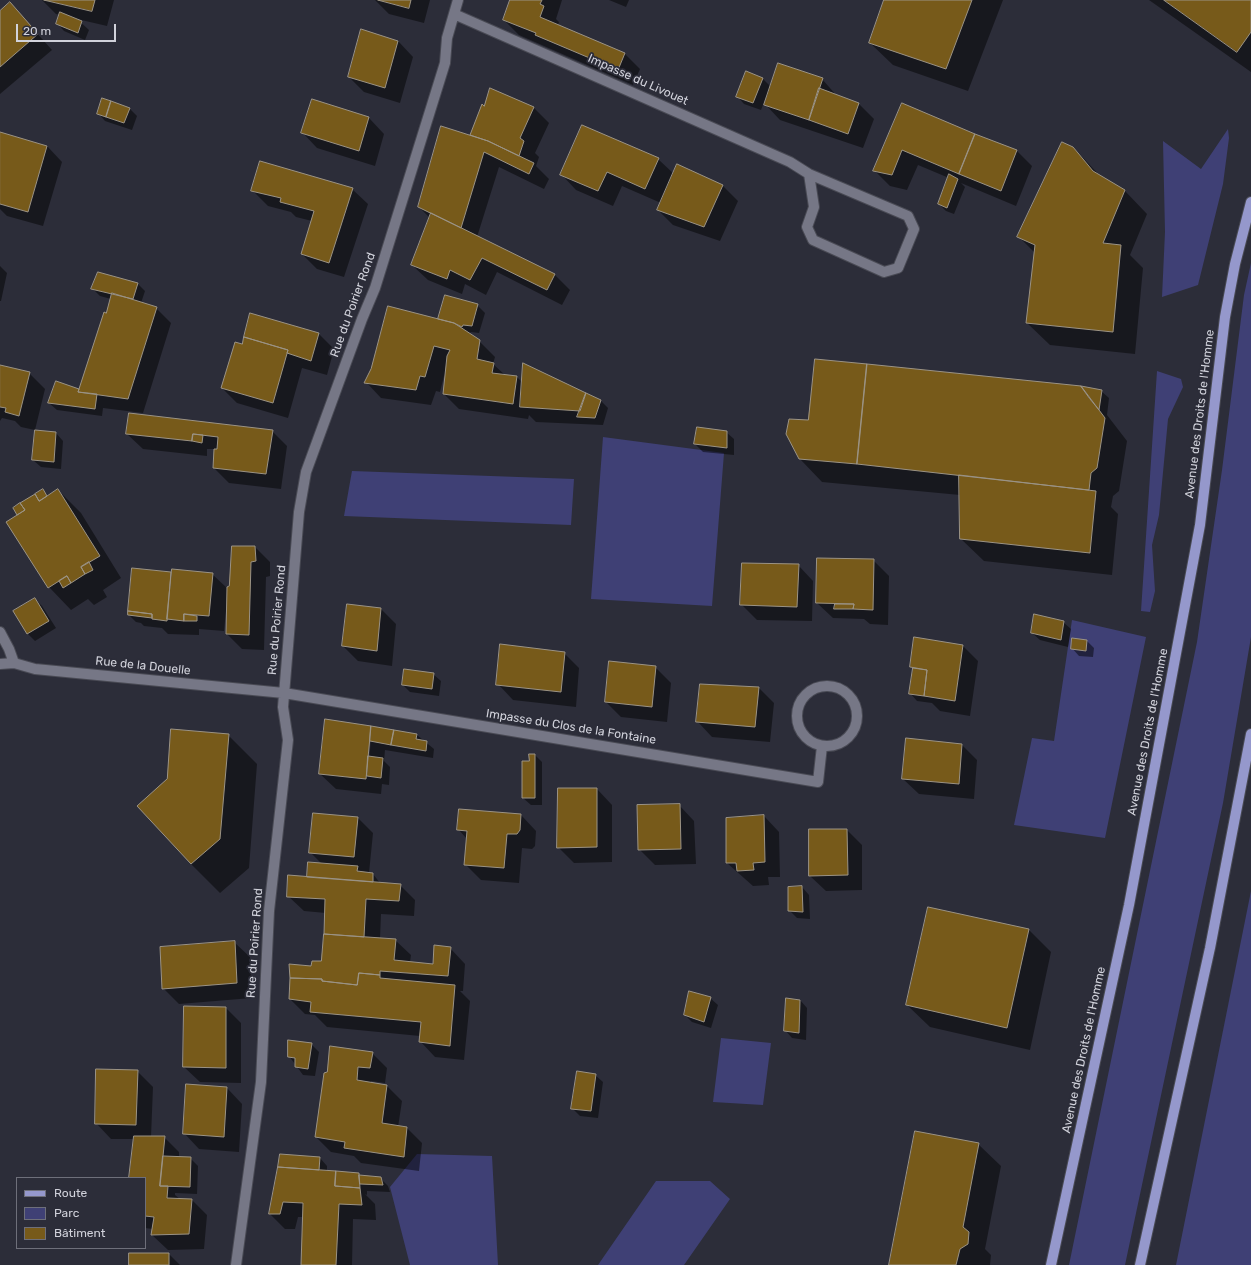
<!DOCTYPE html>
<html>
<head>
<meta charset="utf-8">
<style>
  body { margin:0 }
  #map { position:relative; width:1251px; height:1265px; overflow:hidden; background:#2c2d39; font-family:Rubik,sans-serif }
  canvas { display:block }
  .legend { position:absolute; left:16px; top:1177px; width:130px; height:72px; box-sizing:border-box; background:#2c2d39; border:1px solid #6e6f7a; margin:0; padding:5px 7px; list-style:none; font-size:12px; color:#d1d2db }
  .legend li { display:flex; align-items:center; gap:8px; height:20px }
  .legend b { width:20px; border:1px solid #6e6f7a }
  .scale { position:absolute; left:16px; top:24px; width:100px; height:18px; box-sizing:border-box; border:2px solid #d1d2db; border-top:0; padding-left:5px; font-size:12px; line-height:14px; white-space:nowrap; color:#d1d2db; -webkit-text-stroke:3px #2c2d39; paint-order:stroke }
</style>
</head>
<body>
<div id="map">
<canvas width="1251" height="1265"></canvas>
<ul class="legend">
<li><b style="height:5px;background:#9598cc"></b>Route</li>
<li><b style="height:11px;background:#3f4075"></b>Parc</li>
<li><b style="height:11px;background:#775a1a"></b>Bâtiment</li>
</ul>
<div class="scale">20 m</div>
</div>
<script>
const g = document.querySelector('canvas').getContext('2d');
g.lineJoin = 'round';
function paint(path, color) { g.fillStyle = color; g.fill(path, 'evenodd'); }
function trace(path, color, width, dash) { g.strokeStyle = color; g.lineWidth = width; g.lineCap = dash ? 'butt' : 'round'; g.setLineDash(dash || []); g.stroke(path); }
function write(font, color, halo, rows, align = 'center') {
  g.font = font + ' Rubik,sans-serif'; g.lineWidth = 3.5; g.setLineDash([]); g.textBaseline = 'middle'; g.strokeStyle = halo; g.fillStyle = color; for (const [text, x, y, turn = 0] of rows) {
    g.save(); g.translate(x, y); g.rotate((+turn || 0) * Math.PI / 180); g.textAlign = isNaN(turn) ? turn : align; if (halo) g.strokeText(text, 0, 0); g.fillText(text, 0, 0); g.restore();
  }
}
const green = new Path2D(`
  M1228,129L1229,138L1223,184L1198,285L1162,297L1165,232L1163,141L1201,169Z
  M1251,263V637L1223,803L1125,1265H1069L1197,642L1222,470L1244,295Z
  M1157,371L1181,379L1183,387L1168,419L1159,515L1152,545L1155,591L1150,612L1141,611Z
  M603,437L724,453L712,606L591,599Z
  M352,471L574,479L571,525L344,516Z
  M1072,620L1146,637L1105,838L1014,825L1032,738L1054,741Z
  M1251,891V1265H1176Z
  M721,1038L771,1043L763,1105L713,1102Z
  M417,1154L492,1156L498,1265H410L390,1187Z
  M656,1181H710L730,1199L684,1265H598Z`);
const shadow = new Path2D(`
  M42,0H114L107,26L77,19L89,30L85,40L64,31L57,23L60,15L56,14Z
  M375,0H430L424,23L389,14Z
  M511,0H562L556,19L559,22L558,25L625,54L640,69L633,85L519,35L504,20Z
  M609,0H629L626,7Z
  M885,0H1003L968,91L893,65L870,43Z
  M1149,0H1251V72Z
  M10,3L52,50L0,94V12Z
  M398,41L413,57L400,103L364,92L349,77Z
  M763,79L771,87L822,79L837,96L858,103L874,119L863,148L780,120L765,104L768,97H766L761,110L744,104L737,96Z
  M312,100L369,118L384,134L375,166L317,148L302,132Z
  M902,104L1017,151L1032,166L1016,206L961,183L965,187L954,214L946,211L939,204L949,178L918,165L907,190L890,186L875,171Z
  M483,106L485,107H533L549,123L535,153L539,157L536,166L549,179L544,189L499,167L477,237L555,275L570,290L562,305L497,272L486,295L465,284L462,294L428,280L412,265L430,218L419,207L470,137Z
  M129,108L137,116L132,130L105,121L98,113Z
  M0,133L47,146L62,162L43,226L7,216L0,209Z
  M1073,147L1101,177L1125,191L1147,214L1130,255L1143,268L1135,354L1050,345L1027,323L1035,253L1019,237Z
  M658,159L674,174L678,165L723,186L738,201L720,241L673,225L658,210L661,203L622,186L613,206L576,190L561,174Z
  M352,189L368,204L344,277L317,269L302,254L312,221L296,217L291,212L268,206L252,190Z
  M0,266L7,273L1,301H0Z
  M138,284L145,291L141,303L156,308L171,323L143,413L103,408L102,416L57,410L49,403L79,391L111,299L100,296L93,289Z
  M477,305L485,313L479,333L471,332L469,334L479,341L495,357L493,364L505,375L517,377L523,383L600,400L608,408L603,425L536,422L529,415L528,419L459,409L444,394V376L440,392L436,391L431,405L381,398L366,382L442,321Z
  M319,334L334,349L327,375L302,368L288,418L237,403L222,388Z
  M0,366L29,373L45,389L35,430L21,427L15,421L2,418L0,421Z
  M1101,391L1109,398L1107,415L1127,441L1119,491L1113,496L1111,507L1118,514L1112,575L984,561L961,539L960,495L822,482L800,459L809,421ZM1016,481L1054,484V487Z
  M272,431L287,446L281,489L229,483L214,468L215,449H207V456L143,449L127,434Z
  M726,432L734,439V455L703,452L695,444Z
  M56,433L63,441L61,469L41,467L33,460Z
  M43,490L48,496L58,490L81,513L121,578L103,590L107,597L94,605L88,599L71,610L49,587L18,514Z
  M255,547L270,562V576L266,577L264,650L242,649L227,634V611H226L224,631L199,629V635L168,634L162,628L144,626L141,623L136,622L129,615L133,569L212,574L227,588L230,587Z
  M873,560L889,576L888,625L870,624L864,619L833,618L817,603Z
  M798,565L813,581L812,621L757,620L741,604Z
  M35,599L42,606L56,628L35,641L27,633Z
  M381,609L396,624L392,666L358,661L343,646Z
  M1063,622L1071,629L1068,647L1040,640L1032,633Z
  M1087,641L1094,648L1093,657L1079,656L1072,648Z
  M963,646L978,661L970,716L940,711L932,703L917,701L910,693L914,670L911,667Z
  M564,653L579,668L576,707L513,700L498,684Z
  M655,667L671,683L667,722L621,717L606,702Z
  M433,674L441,681L439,696L410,692L403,685Z
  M759,688L774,703L770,742L712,737L697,721Z
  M371,727L417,735L434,749L433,758L385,750L384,761L390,767L389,785L382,784L381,794L336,789L320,774ZM369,739H371L369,761H367Z
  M228,735L257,764L249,868L220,893L191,864Z
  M907,739L962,745L977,760L974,799L919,794L903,779Z
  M535,755L542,762V805H531L523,798L530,762Z
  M597,789L612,805V862L574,863L558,847Z
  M679,805L694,821L696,864L655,865L639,849Z
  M521,815L536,831L535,846L532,849L522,848L519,883L481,880L465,864L467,839L458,829Z
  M764,816L779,832L780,877H768L769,885L753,886L727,863V819Z
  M358,818L373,833L369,873L373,874L380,883L400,885L415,900L414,916L381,914L380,939L395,940L411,955L410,962L433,965L450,948L465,964L463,991H460L470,1001L464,1060L435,1057L420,1041V1036L327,1027L315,1015L305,1014L290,999L312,967L322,962L326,913L304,911L288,896L322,864L311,853Z
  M810,830H847L862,845V890L826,891L810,876Z
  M802,887L809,895L810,919L797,918L789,910Z
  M1029,930L1051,952L1030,1050L930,1027L907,1005Z
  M234,942L250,957L252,998L179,1004L163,988Z
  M710,998L718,1005L711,1028L692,1022L685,1015Z
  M800,1000L807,1008L806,1040L792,1038L785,1030Z
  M226,1008L241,1023V1083L200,1082L184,1067Z
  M311,1044L319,1052L315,1076L303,1075L289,1056Z
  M372,1053L387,1068L385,1083L371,1081V1083L387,1086L402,1101L398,1127L407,1128L422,1143L419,1171L361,1163L354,1156L331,1152L316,1137L325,1074Z
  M137,1071L153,1087L151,1137H164L179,1152V1158H190L198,1166L197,1194L175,1193V1195L180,1199L192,1200L207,1215L204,1249L168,1250L152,1235L153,1229L145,1228V1178H130L135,1139H111L96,1123Z
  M595,1075L603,1082L598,1118L580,1116L572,1108Z
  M227,1088L242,1104L239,1152L199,1149L184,1133Z
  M978,1144L1001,1166L985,1249L991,1255L990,1265H890Z
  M281,1155L320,1158L327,1166V1172L380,1178L388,1186L390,1192L367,1191V1195L365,1194L375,1204L376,1220L353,1219L352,1265H302L304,1217H298L295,1229H285L270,1214Z
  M169,1254L180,1265H130Z`);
const building = new Path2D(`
  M44,0H95L92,11Z
  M378,0H411L409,8Z
  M510,0H542L540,4L544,6L540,17L625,53L618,70L535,35L536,33L503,20Z
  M884,0H972L946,69L869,43Z
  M1164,0H1251V32L1237,52Z
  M10,2L38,34L0,67V11Z
  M60,12L82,21L78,33L56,24Z
  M361,29L398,41L385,88L348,77Z
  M778,63L823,78L809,120L764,105Z
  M746,71L763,78L753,103L736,97Z
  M490,88L534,107L520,138L524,141L519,156L488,141L470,135L482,104L484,106Z
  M819,88L859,103L848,134L809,120Z
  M102,98L111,101L106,117L97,114Z
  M312,99L369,117L359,151L301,133Z
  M111,101L130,108L124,123L106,117Z
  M902,103L975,134L959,174L902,150L892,175L873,171Z
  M582,125L659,158L645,189L607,172L598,191L560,175Z
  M441,126L488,141L534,163L529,174L484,152L461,228L418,207Z
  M0,132L47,146L28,212L0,204Z
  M975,134L1017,150L1001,191L959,174Z
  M1062,142L1073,147L1093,171L1125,190L1103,243L1121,245L1113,332L1026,323L1035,245L1017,237Z
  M260,161L353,188L329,263L301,254L314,211L280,202L281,198L251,191Z
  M677,164L723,185L704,227L657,210Z
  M949,174L958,179L947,208L938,204Z
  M431,213L555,274L547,290L482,258L470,280L450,270L447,279L411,265Z
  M98,272L138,283L133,299L91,289Z
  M112,293L157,307L128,399L78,392L104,312L106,313Z
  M445,295L478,304L472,326L463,325L462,327L454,323L438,319Z
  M388,306L454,323L480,340L477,359L494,363L492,373L517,376L513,404L443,394L447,356L450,350L434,346L425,377L420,376L416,390L364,383L371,369Z
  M250,313L319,333L311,361L287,353L288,350L244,337Z
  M244,337L288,350L273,403L221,388L235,342L242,344Z
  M815,359L867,364L857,464L799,459L786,434L789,419L808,420Z
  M523,363L586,393L580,411L520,407Z
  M867,364L1081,386L1105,418L1097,468L1091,473L1089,490L857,464Z
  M0,365L30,372L19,416L5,412L6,408L0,407Z
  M56,381L79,389L78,392L97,394L95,409L48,403Z
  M1081,386L1102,390L1099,410L1090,399Z
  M586,393L601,400L595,418L577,417Z
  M129,413L273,430L266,474L213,468L214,449H217L218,437L193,434L192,441L126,434Z
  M697,427L727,431V448L694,444Z
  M35,430L56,432L54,462L32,460Z
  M193,434L203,435L202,443L192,441Z
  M959,475L1096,491L1090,553L960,539Z
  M43,489L47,496L39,501L35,494Z
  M58,489L100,556L81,567L85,574L71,583L67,576L48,588L6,522L25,510L20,503L35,494L39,501Z
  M20,503L25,510L17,515L13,508Z
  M232,546H255L256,561L251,562L249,635L226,634L227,587L229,586Z
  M817,558L874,559L873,610L853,609L854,604L816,603Z
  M89,562L93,570L85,574L81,567Z
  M742,563L799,564L797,607L740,605Z
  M132,568L171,572L167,621L152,619V614L128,611Z
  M172,569L213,573L209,616L184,614V621L167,619Z
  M67,576L71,583L63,588L59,581Z
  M35,598L49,621L27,634L13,611Z
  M347,604L381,608L377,651L342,646Z
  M835,604H854L853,609H834Z
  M128,611L152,614V618L128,615Z
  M184,614L197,616V621H184Z
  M1034,614L1064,621L1061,640L1031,633Z
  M914,637L963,645L955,701L924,696L927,670L910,667Z
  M1072,638L1087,640L1086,651L1071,649Z
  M500,644L565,652L561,692L496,685Z
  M609,661L656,666L652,707L605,702Z
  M913,668L927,670L924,696L909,694Z
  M404,669L434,673L432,689L402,685Z
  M700,684L759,687L755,727L696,722Z
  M325,719L371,726L366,779L319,774Z
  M371,726L394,730L391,745L370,741Z
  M171,729L229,734L220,839L191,864L137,806L167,779Z
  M394,730L417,734L416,739L427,741L426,751L391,745Z
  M906,738L962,744L959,784L902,779Z
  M529,754H535V798H522V761H529Z
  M368,756L383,758L381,778L367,776Z
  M558,788H597V847L557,848Z
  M680,804L681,849L638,850L637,805Z
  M459,809L521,814L520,830L517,834H507L504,868L464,865L467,831L457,830Z
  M313,813L358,817L354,857L309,853Z
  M764,815L765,862L753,863L754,870L737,871L736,863H726V818Z
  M809,829H847L848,875L809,876Z
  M308,862L358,866L357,871L373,873V882L307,877Z
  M288,875L401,884L399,901L366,899L364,937L324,934L325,899L287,897Z
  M802,886L803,912L788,911V887Z
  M928,907L1029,929L1007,1028L906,1005Z
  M324,934L396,939L394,960L433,964L434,945L451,947L448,976L380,971V975L359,973L357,985L322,981V979L290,978L289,964L311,966L312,961H321Z
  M235,941L237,983L162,989L160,947Z
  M359,973L380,975V978L455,985L450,1046L419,1042L421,1022L310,1012L311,1002L289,999L290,978L322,979V981L357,985Z
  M689,991L711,997L704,1022L684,1015Z
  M786,998L800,1000L799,1033L784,1031Z
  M184,1006L226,1007V1068L183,1067Z
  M288,1040L312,1043L308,1069L295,1067V1058L288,1057Z
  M330,1046L373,1052L370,1068L358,1067L357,1080L387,1085L382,1123L407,1127L404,1157L344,1148L345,1142L315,1137L324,1073L327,1072Z
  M96,1069L138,1070L136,1125L95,1124Z
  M577,1071L596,1074L591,1111L571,1109Z
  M186,1084L227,1087L224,1137L183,1134Z
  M915,1131L979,1143L963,1227L969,1232L968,1244L960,1249L956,1265H889Z
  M134,1136H165L160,1186H168L167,1198L192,1199L189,1234L151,1235L154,1217L145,1216V1178H129Z
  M280,1154L320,1157L319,1170L278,1167Z
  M163,1156L191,1157L190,1187L160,1186Z
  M278,1167L336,1171L335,1186L360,1188L362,1205L339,1204L336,1265H301L303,1203L283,1202L280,1214H269Z
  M336,1171L359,1173L360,1188L335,1186Z
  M359,1175L381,1177L383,1185L360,1184Z
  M129,1253H169V1265H129Z`);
const minor = new Path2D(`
  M454,14L790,162L809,174L908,216L914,229L898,268L884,272L813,240L807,227L814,207L809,174
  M0,632L9,649L14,663
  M0,664L14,663L35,669L284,693L818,782L822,746
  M797 716a30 30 0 1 1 60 0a30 30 0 1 1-60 0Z
  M236,1265L261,1082L269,911L288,740L283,707L299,512L306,472L362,319L375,288L445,63L447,38L458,0`);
const major = new Path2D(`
  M1051,1265L1129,905L1200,525L1225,317L1235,264L1251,202
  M1140,1265L1210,948L1251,734`);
const streetNames = [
  ["Impasse du Livouet",638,80,24],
  ["Rue du Poirier Rond",353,305,-70],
  ["Avenue des Droits de l'Homme",1200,414,-83],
  ["Rue du Poirier Rond",277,620,-85],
  ["Rue de la Douelle",143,666,6],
  ["Impasse du Clos de la Fontaine",571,727,9],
  ["Avenue des Droits de l'Homme",1148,732,-79],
  ["Rue du Poirier Rond",255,943,-86],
  ["Avenue des Droits de l'Homme",1084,1050,-78]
];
paint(green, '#3f4075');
paint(shadow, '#0007');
paint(building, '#775a1a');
trace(building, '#9b9385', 1);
trace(minor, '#494a54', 12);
trace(major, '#494a54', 12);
trace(minor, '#767786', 10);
trace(major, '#9598cc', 10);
write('12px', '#d1d2db', '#2c2d39', streetNames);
</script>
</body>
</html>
